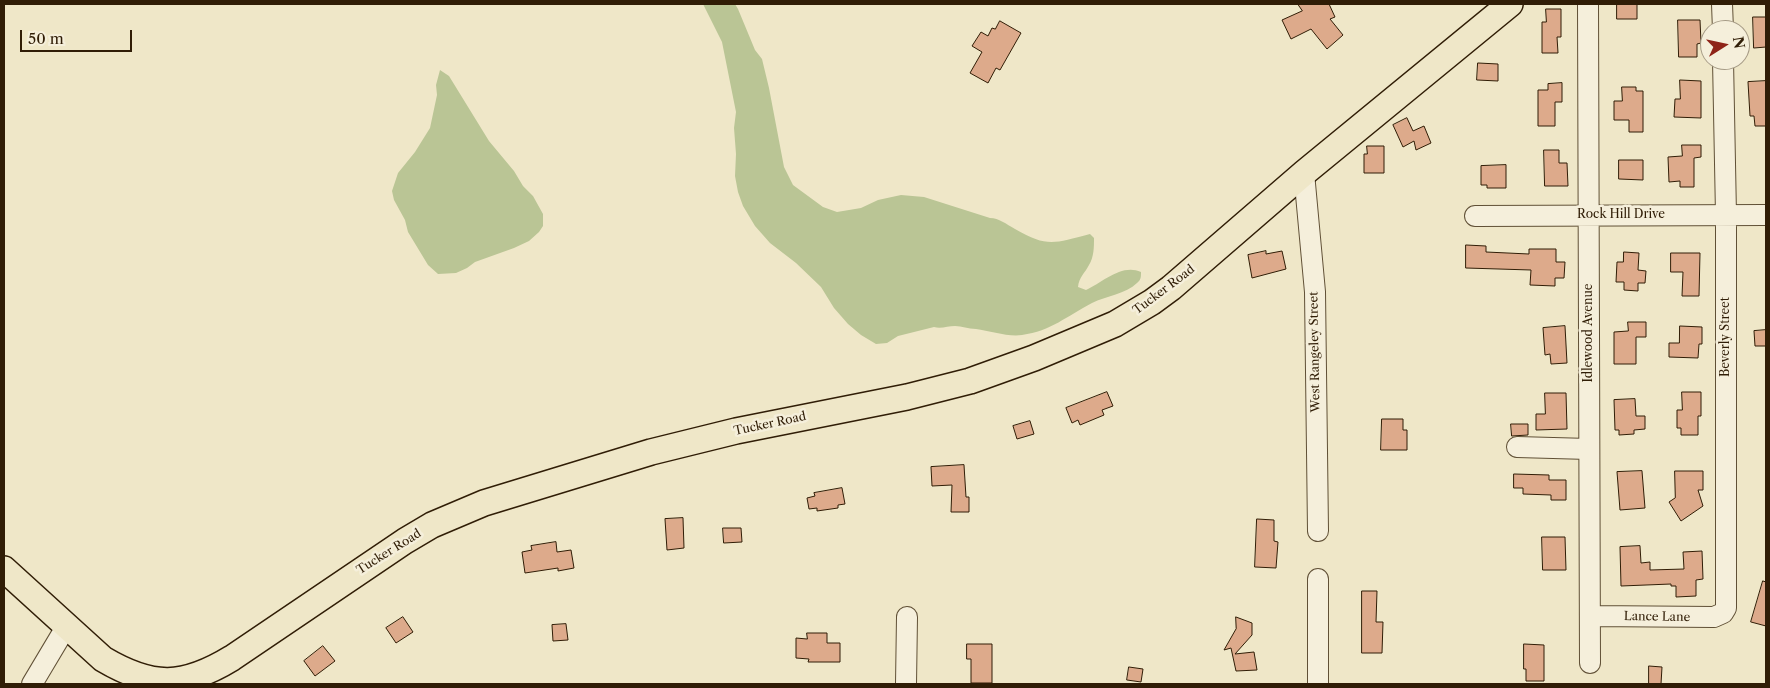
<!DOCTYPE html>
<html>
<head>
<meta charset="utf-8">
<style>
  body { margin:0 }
  #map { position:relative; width:1770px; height:688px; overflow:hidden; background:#efe7c8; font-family:"Libre Caslon Text",serif }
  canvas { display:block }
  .frame { position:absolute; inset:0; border:5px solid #301d06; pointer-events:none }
  .north { position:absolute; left:1700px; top:20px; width:50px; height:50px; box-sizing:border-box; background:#f5efdb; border:1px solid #a69b86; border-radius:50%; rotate:80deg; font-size:14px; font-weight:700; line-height:20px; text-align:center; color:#301d06 }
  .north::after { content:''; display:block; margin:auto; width:18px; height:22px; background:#8f2418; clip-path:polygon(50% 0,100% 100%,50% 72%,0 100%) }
  .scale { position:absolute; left:20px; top:30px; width:112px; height:22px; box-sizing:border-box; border:2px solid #301d06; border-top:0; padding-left:6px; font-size:15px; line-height:18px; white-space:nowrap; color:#301d06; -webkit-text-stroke:4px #f5efdb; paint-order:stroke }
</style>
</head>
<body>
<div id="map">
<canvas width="1770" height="688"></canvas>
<div class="frame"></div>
<div class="north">N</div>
<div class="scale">50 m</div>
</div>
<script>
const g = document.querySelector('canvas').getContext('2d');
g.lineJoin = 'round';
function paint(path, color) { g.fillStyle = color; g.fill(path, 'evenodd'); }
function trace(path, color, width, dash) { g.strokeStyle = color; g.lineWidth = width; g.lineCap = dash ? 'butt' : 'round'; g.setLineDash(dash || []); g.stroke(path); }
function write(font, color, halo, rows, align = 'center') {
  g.font = font + ' "Libre Caslon Text",serif'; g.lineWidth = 5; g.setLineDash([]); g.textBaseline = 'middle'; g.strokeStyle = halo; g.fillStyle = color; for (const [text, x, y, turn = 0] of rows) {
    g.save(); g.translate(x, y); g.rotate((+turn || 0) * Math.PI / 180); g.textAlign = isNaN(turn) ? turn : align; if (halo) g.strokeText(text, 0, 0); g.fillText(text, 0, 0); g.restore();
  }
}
const green = new Path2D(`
  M703,4H735L738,9L755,50L762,59L769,88L784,167L793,185L823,207L837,212L861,208L878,200L901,195L924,197L990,218C999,218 1006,224 1015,229C1048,248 1054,243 1090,234L1094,238C1094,247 1094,257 1089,265C1085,273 1079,277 1078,287L1086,290C1103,282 1122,263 1141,272C1141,277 1141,280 1137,283C1126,294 1106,296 1092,303C1067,316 1051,331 1022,335C1008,337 990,331 976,329C968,329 962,326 955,326C948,326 941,329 934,327L898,336L887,343L876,344L861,335L848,324L834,308L821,287L796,263L770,243L755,226L743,206L738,192L735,176L736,154L734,128L736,112L722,42Z
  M440,70L449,76L489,141L514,171L523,186L533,196L543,214V226L539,232L529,241L514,248L475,262L467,268L456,273L438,274L428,265L408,232L405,220L394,200L392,191L398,173L415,152L430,128L437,95L436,85Z`);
const building = new Path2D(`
  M1298,4H1329L1335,17L1330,19L1343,35L1327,49L1311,29L1291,39L1282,20L1302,11Z
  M1617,4H1637V19H1617Z
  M1546,9H1561V37H1557L1558,53H1542V22H1546Z
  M1753,17H1766V47L1754,48Z
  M1678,20H1700L1701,43L1697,44V57H1679Z
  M1000,21L1021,33L1000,70L996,68L988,83L970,73L982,52L972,46L981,32L988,36L992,28L995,29Z
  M1478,63L1498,64V81L1477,80Z
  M1680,80L1701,81V118L1674,117L1675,99H1680Z
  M1766,81V126H1755L1754,116H1750L1748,82Z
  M1562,83V102H1555V126H1538V90H1548V84Z
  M1622,87H1636V91H1643V132H1629V120H1614V101H1622Z
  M1407,118L1413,131L1424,126L1431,143L1416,150L1414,141L1403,147L1393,125Z
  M1682,145H1701V157L1694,158V187H1680V181L1669,182L1668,157L1682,156Z
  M1367,146H1384V173H1364V154H1367Z
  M1544,150H1559V163H1567L1568,186H1545Z
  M1619,160H1643V180L1619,179Z
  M1506,165V188H1487V185H1481V166Z
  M1466,245L1486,246V252L1529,254V249H1556V262H1565L1564,278H1555V286L1530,285L1531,270L1466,268Z
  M1266,251V254L1282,251L1286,269L1252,278L1248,255Z
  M1624,252L1639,253L1638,270L1646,271L1645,283H1638V291L1624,290V282H1616L1617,262H1623Z
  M1671,253H1700L1699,296H1682L1683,272H1671Z
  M1628,322H1646V337H1636V364H1614V332L1628,331Z
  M1565,326L1567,363L1551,364L1550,354L1545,355L1543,328Z
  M1680,326L1702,327V344H1699L1698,358L1669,357V343H1679Z
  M1766,330V346H1755L1754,331Z
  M1107,392L1113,406L1102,410L1104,415L1080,425L1078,420L1072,423L1066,408Z
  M1682,392H1701V416H1698V435H1681V428H1677V410H1682Z
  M1545,393H1566L1567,429L1536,430V414H1545Z
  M1635,399L1636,416H1645V429L1634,430V434L1619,435V430H1615L1614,400Z
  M1382,419H1403V430H1407V450H1381Z
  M1030,421L1034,434L1017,439L1013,426Z
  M1511,424H1528V435L1512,436Z
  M964,465L966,497H969V512H951L952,485L932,486L931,467Z
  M1642,471L1645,508L1620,510L1617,472Z
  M1675,471H1703V490H1698L1703,506L1681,521L1669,502L1675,498Z
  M1514,474L1549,475V480H1566V500H1551V495L1523,494V488H1514Z
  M842,488L845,504L838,505V508L817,511V508L809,509L807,498L815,496L814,493Z
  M683,518L684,548L667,550L665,519Z
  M1257,519L1274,520V541L1278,542L1276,568L1255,567Z
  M723,528H741L742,542L724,543Z
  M1542,537H1565L1566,570H1543Z
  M556,542L557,552L571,550L574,568L558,571V568L525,573L522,552L532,550L531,546Z
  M1640,546L1641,563L1650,562V570L1684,569L1683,552L1702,551L1703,579L1696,580V596L1676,597V586H1671V584L1621,586L1620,547Z
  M1763,581L1766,582V626L1751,622Z
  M1362,591H1377L1376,622H1383L1382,653H1362Z
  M403,617L413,632L396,643L386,628Z
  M1236,617L1252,623V635L1235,654L1254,652L1257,670L1236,671L1231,648L1224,650L1236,629Z
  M566,624L568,640L553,641L552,625Z
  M807,633H827V643H840V662H808L809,659L796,658V638L807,639Z
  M967,644H992V683H971V659H967Z
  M1524,644L1544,645V681H1526V669H1524Z
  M323,646L335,661L315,676L304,661Z
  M1649,666L1662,667L1661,684H1649Z
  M1129,667L1143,669L1141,682L1127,680Z`);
const minor = new Path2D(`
  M1588,4L1590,663
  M1722,4L1723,30
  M1304,173L1315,292L1318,531
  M1475,216L1766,215
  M1517,447L1589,449
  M1318,579V684
  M1590,616L1714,617L1723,613L1726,608V215L1723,60
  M32,684L66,627
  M906,684L907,617`);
const major = new Path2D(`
  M4,569L103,659C152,688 183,688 232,658L405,541L432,525L484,503L651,452L736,431L907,397L970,381L1034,358L1115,324L1152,302L1171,288L1304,173L1510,4`);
const streetNames = [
  ["Rock Hill Drive",1621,215],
  ["Tucker Road",1164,290,-37],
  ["Idlewood Avenue",1589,333,-90],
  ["Beverly Street",1726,337,-90],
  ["West Rangeley Street",1315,352,-91],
  ["Tucker Road",770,424,-12],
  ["Tucker Road",389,552,-32],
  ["Lance Lane",1657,617,1]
];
paint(green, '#bac595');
paint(building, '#ddaa8b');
trace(building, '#301d06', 1);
trace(minor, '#605036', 22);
trace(major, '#301d06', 28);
trace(minor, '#f5efdb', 20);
trace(major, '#efe7c8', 25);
write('12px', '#301d06', '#f5efdb', streetNames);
</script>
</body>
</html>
